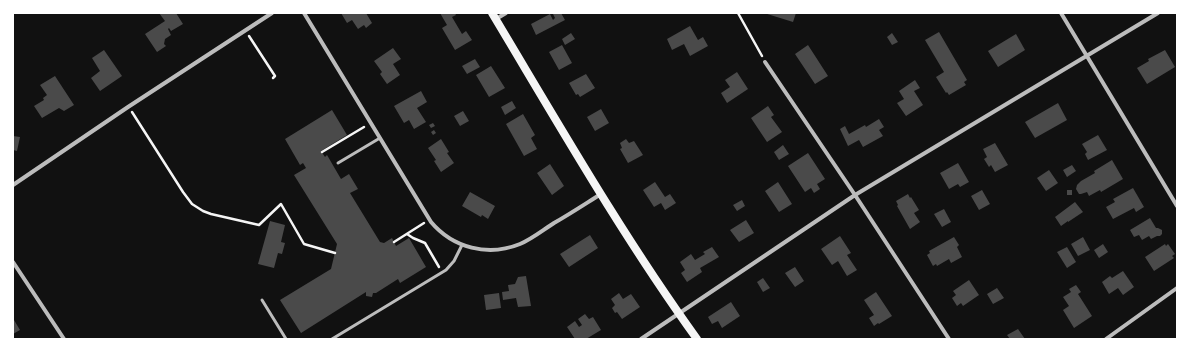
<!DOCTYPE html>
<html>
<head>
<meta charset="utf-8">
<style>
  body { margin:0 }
  #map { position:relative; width:1190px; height:352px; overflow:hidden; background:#111; font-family:Overpass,sans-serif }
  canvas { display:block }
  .frame { position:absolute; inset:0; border:14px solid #fff; pointer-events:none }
</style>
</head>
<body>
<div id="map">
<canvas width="1190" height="352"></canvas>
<div class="frame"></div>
</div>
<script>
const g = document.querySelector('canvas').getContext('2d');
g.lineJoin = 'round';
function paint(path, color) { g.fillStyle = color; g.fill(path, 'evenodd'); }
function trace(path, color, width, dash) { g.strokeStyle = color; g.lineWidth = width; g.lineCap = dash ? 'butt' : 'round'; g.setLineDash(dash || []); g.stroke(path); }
const building = new Path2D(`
  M159,13H176L183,24L171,31L169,28L168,29L171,35L165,39L164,44L166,46L157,52L145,34L165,21Z
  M341,13H366L372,23L366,28L364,25L358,29L352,20L347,23Z
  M440,13H455L456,15L452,17L462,34L466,31L472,40L455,50L442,28L447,25Z
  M555,13H561L565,20L536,35L531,24L550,14L553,20L555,18L553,14Z
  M764,13H796L793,22Z
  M690,26L698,40L703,37L708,46L690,56L684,44L672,50L667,39Z
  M939,32L967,80L964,82L966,85L949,95L947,92L946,93L936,77L944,72L925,40Z
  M571,33L575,39L565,45L562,39Z
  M892,33L898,42L892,45L887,37Z
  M1016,34L1025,50L998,67L988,51Z
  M562,45L572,63L559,70L549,52Z
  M808,45L828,76L815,84L795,54Z
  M393,48L401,59L393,64L400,75L387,84L380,74L382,72L374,61Z
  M104,50L122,76L100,91L91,78L100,71L92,58Z
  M1165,50L1175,67L1147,84L1137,68L1149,61L1148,59Z
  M475,59L480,67L467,74L462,66Z
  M491,66L505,88L489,97L476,75Z
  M737,72L748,89L727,103L721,93L730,87L725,80Z
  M586,74L595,88L580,97L578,94L576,95L569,83Z
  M55,76L74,105L64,111L59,108L42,118L34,106L44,100L43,98L47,95L40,85Z
  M915,80L920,88L914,91L923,105L906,116L897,103L904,99L899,91Z
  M421,91L427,102L417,108L426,122L414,129L409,120L404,123L394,106Z
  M512,101L516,108L505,115L501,107Z
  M1058,103L1067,120L1035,138L1025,122Z
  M768,106L774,115L771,117L782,132L767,142L751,118Z
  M601,109L609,123L595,131L587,117Z
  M332,110L347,135L321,151L325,157L327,155L341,179L349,174L358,189L350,193L380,242L384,243L392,238L396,246L409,238L426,267L400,283L398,279L376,293H373L372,297L366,296V292L301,333L280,300L331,269L337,244L294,175L306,168L303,163L300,165L285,139Z
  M463,111L469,121L460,126L454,116Z
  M523,114L535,135L531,138L537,149L524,156L506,124Z
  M879,119L884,127L879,130L883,136L863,147L859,140L848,146L840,129L845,126L849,134L865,125L866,127Z
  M433,123L435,126L431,128L429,125Z
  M434,130L436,133L433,135L431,132Z
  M1098,135L1107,150L1088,160L1085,154L1087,152L1082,144Z
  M13,136L20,137L17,151L13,150Z
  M441,139L449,152L447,153L454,163L441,172L434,161L436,160L428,148Z
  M626,139L629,143L634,141L643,155L628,163L620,149L622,148L620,143Z
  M995,143L1008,165L995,172L991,165L989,167L984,159L987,157L983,149Z
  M783,145L789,154L779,160L774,152Z
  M808,153L825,179L817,184L820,189L814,193L811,188L805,192L788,166Z
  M1112,160L1123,179L1101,192L1100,190L1089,196L1087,192L1081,194H1079L1076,189L1077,185L1081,181L1095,173L1094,171Z
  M958,163L969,182L960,187L958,184L949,189L940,173Z
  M550,164L564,186L552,195L537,173Z
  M1072,165L1076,171L1067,177L1063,170Z
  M1049,170L1058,183L1046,191L1037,178Z
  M655,182L665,197L670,194L676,203L665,210L661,203L654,207L643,190Z
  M778,182L792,204L779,212L765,191Z
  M1133,188L1144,207L1136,212L1134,208L1113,219L1106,207L1115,202L1113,199Z
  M982,190L990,204L979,210L971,196Z
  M1067,190H1072V195H1067Z
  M470,192L495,206L488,219L482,215L481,217L462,206Z
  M908,194L910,198L911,197L919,210L914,213L920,222L910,229L897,206L898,205L896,201Z
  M742,200L745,206L737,211L733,205Z
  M1075,202L1083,212L1068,222V221L1061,226L1055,217Z
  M944,209L951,222L942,227L934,214Z
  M1150,218L1156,228H1158L1162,230V234L1160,236H1157L1151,239L1149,236L1142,240L1139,235L1134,237L1130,230Z
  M746,220L754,233L739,242L730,230Z
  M270,221L285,225L281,242L285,243L282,254L278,253L274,268L258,264Z
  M590,235L598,248L569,267L560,254Z
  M840,236L851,253L847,255L857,270L847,276L838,261L832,265L821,249Z
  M954,237L959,245L957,247L962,257L951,263L949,259L937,266L936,264L933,266L927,255L930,253L929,251Z
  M1083,237L1090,250L1078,256L1071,244Z
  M1103,244L1108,252L1099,258L1094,250Z
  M1165,244L1166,246L1168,244L1175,254L1172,256L1174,258L1154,271L1145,257Z
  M712,247L719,257L700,268L702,272L687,282L681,273L685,270L680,262L691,254L695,260L705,254L703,252Z
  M1067,247L1076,262L1067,268L1057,252Z
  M795,267L804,281L795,287L785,273Z
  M1123,271L1134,287L1123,295L1118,288L1109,294L1102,282L1110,276L1112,278Z
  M526,276L531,306L518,307L516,298L503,300L502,292L509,291L508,285L515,284L518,277Z
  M763,278L770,288L763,292L757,282Z
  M969,280L979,295L963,306L961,303L957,306L952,298L956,295L953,291Z
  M1076,285L1081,292L1078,294L1092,316L1074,328L1063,310L1069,306L1063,297L1071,292L1069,289Z
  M997,288L1004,298L993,304L987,294Z
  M876,292L892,316L879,324L878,323L874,326L869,318L874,315L864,300Z
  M499,293L501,308L486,310L484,295Z
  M619,293L623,299L631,294L640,307L622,319L617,312L615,313L612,308L615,305L611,299Z
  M731,302L740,316L722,328L718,321L712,324L708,317Z
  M585,314L589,319L593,317L601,330L586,339H575L567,327L575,321L579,327L582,325L578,319Z
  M14,320L20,330L13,334V321Z
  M1018,329L1025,339H1010L1007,335Z`);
const path = new Path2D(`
  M738,13L762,56
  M249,36L275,76L273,78
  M132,112L183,192L192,204L203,211L211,214L259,225L281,204L304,244L335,253
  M322,152L364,127
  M407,234L413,238L425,243L439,267
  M394,242L424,223`);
const service = new Path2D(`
  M338,163L380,138
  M262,300L286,339
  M332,339L446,270L454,261L462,245`);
const minor = new Path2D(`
  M304,13L431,222C453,248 488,257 520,244C532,239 543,230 554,223C570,214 585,204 601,194
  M1061,13L1177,206
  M496,19L506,13
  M765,62L855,195L949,339
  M13,185L128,107L272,13
  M13,262L64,339
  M641,339L855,195L1158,13
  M1106,339L1177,288`);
const secondary = new Path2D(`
  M492,13C558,123 622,235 697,339`);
paint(building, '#4a4a4a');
trace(path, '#f5f5f5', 2.5);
trace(service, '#bcbcbc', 3);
trace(minor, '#bcbcbc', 4);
trace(secondary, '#f5f5f5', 8);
</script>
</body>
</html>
